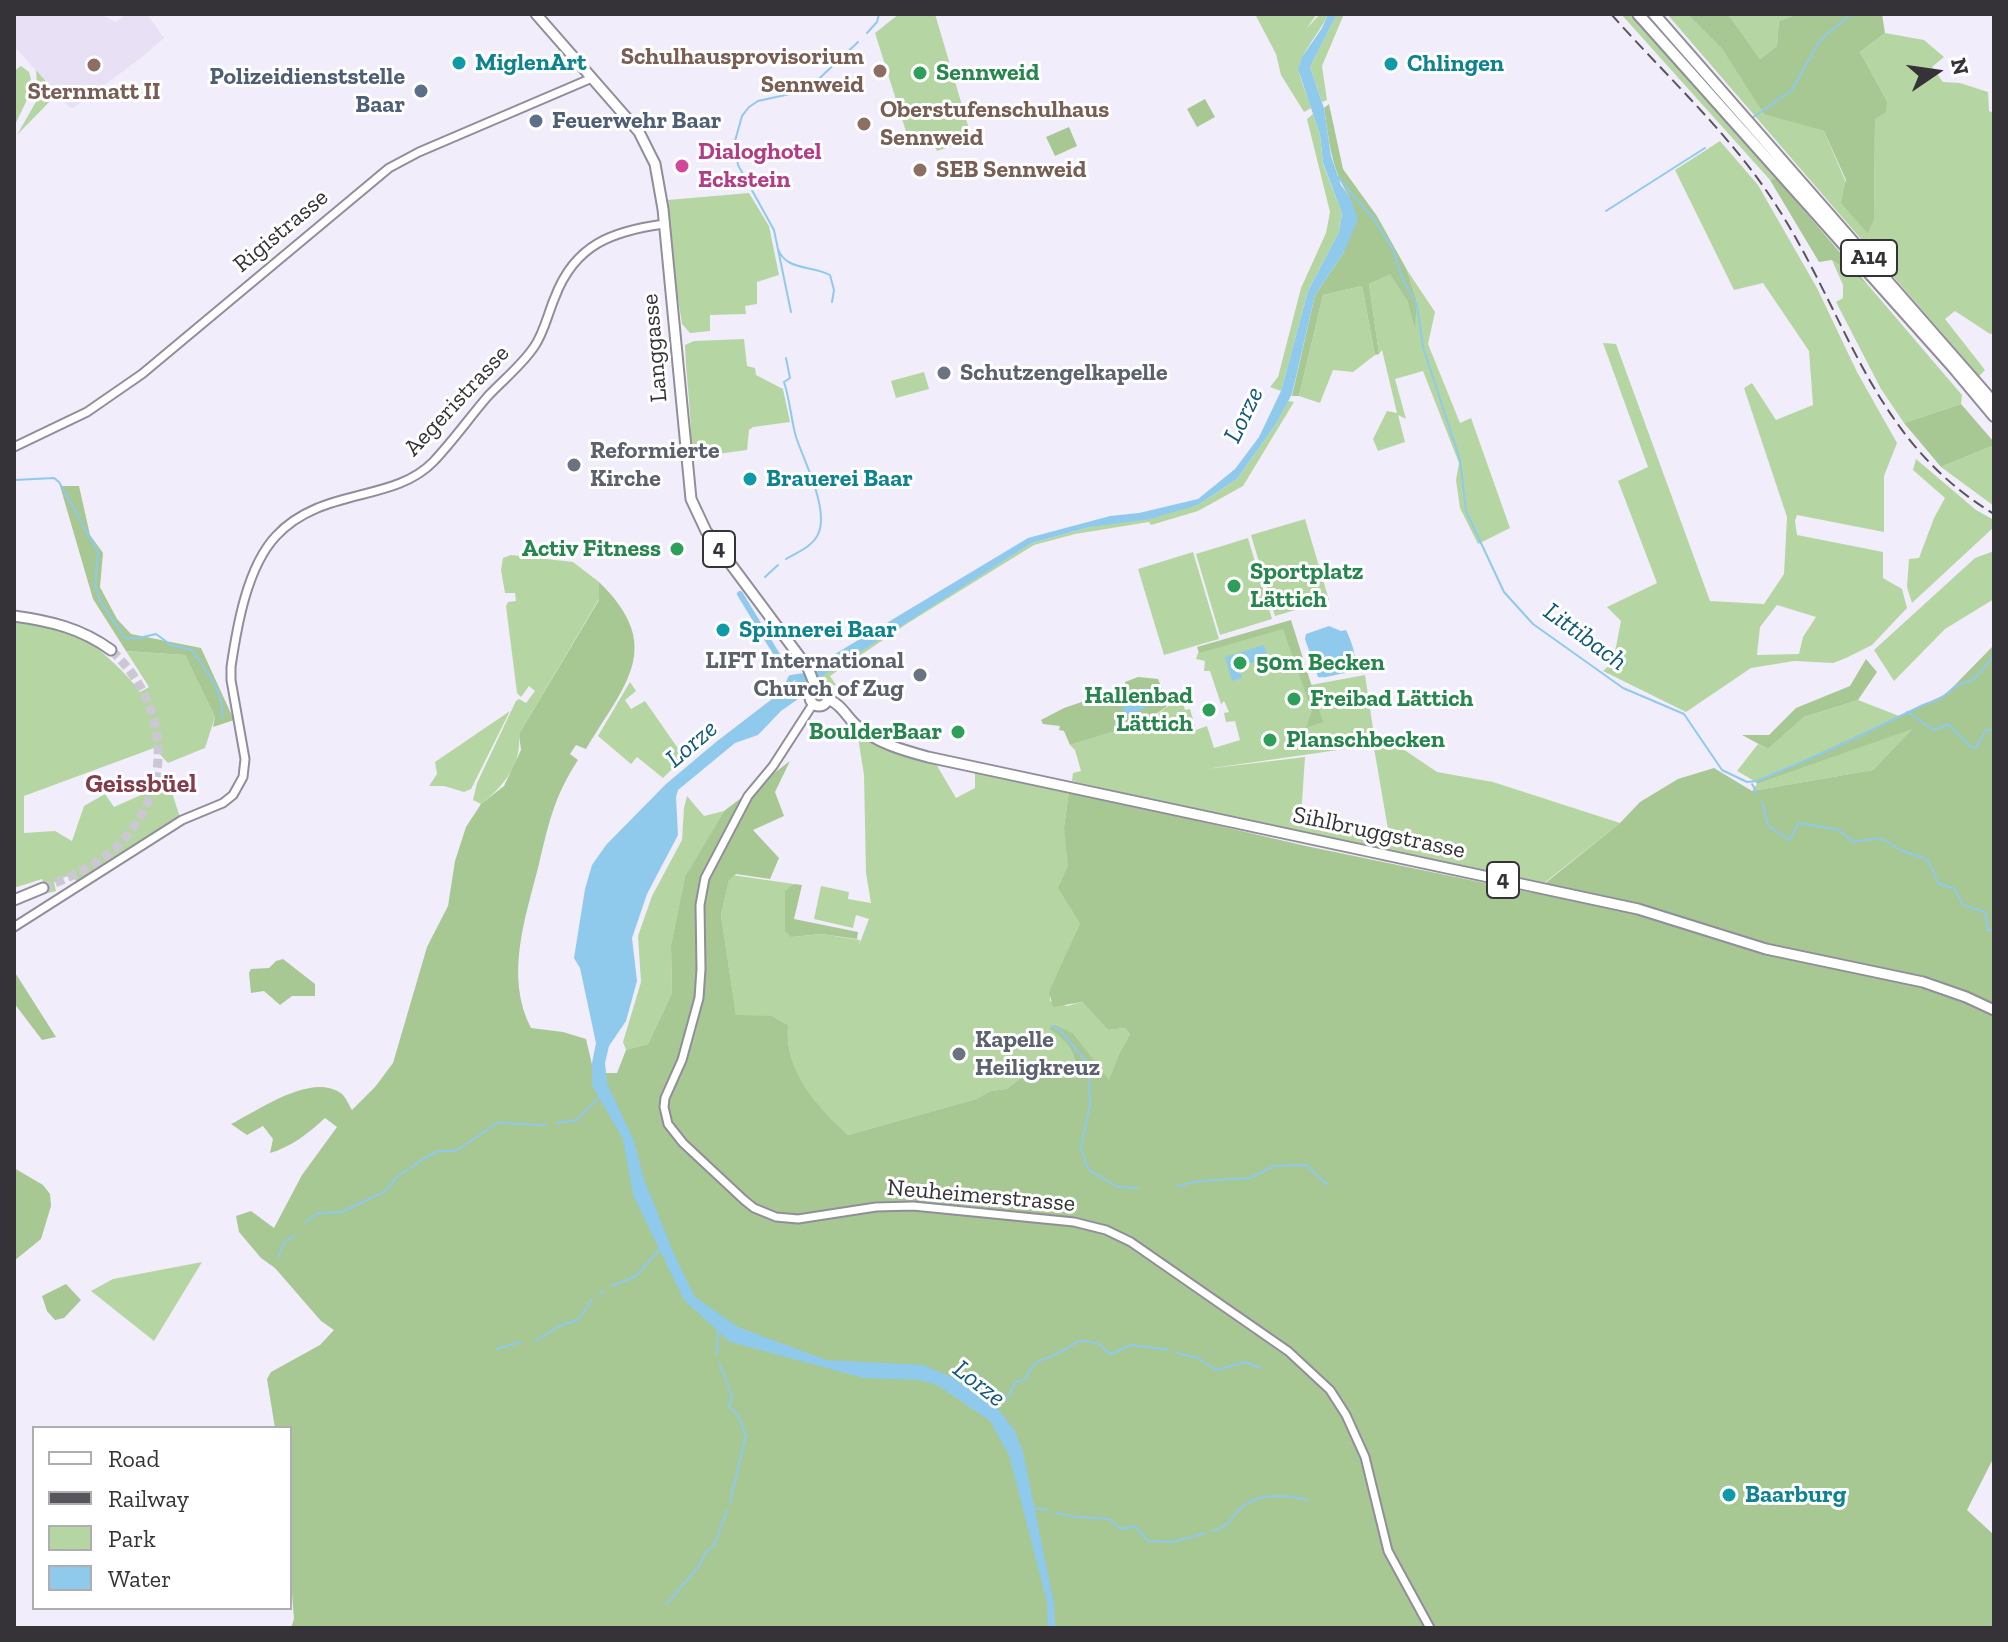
<!DOCTYPE html>
<html>
<head>
<meta charset="utf-8">
<style>
  body { margin:0 }
  #map { position:relative; width:2008px; height:1642px; overflow:hidden; background:#f2edfa; font-family:"Zilla Slab",serif }
  canvas { display:block }
  .frame { position:absolute; inset:0; border:16px solid #353338; pointer-events:none }
  .legend { position:absolute; left:32px; top:1426px; width:260px; height:184px; box-sizing:border-box; background:#fff; border:2px solid #aeadaf; margin:0; padding:10px 14px; list-style:none; font-size:24px; color:#353338 }
  .legend li { display:flex; align-items:center; gap:16px; height:40px }
  .legend b { width:40px; border:2px solid #aeadaf }
  .north { position:absolute; left:1896px; top:32px; width:80px; height:80px; -webkit-text-stroke:6px #fff; paint-order:stroke; rotate:77deg; font-size:22px; font-weight:700; line-height:32px; text-align:center; color:#353338 }
  .north::after { content:''; display:block; margin:auto; width:28px; height:36px; background:#353338; clip-path:polygon(50% 0,100% 100%,50% 72%,0 100%) }
</style>
</head>
<body>
<div id="map">
<canvas width="2008" height="1642"></canvas>
<div class="frame"></div>
<ul class="legend">
<li><b style="height:10px;background:#fff"></b>Road</li>
<li><b style="height:10px;background:#57555b"></b>Railway</li>
<li><b style="height:22px;background:#b5d6a2"></b>Park</li>
<li><b style="height:22px;background:#8fcaed"></b>Water</li>
</ul>
<div class="north">N</div>
</div>
<script>
const g = document.querySelector('canvas').getContext('2d');
g.lineJoin = 'round';
function paint(path, color) { g.fillStyle = color; g.fill(path, 'evenodd'); }
function trace(path, color, width, dash) { g.strokeStyle = color; g.lineWidth = width; g.lineCap = dash ? 'butt' : 'round'; g.setLineDash(dash || []); g.stroke(path); }
function write(font, color, halo, rows, align = 'center') {
  g.font = font + ' "Zilla Slab",serif'; g.lineWidth = 6; g.setLineDash([]); g.textBaseline = 'middle'; g.strokeStyle = halo; g.fillStyle = color; for (const [text, x, y, turn = 0] of rows) {
    g.save(); g.translate(x, y); g.rotate((+turn || 0) * Math.PI / 180); g.textAlign = isNaN(turn) ? turn : align; if (halo) g.strokeText(text, 0, 0); g.fillText(text, 0, 0); g.restore();
  }
}
const built = new Path2D(`
  M14,14H100L116,22L126,14H147L164,38L141,58L73,108L69,107L14,46Z`);
const green = new Path2D(`
  M899,14H935L972,139L937,151L929,134L909,141L875,33Z
  M1255,14H1317L1306,29L1320,14H1328C1322,30 1297,57 1299,71C1301,83 1308,96 1311,108L1304,112L1281,75L1276,54Z
  M1337,14H1344L1322,66L1327,100L1322,102L1310,67Z
  M1621,14H1629L1776,178L1770,180Z
  M1667,14H1687L1722,49L1764,113L1824,131L1868,234L1874,218L1875,119L1887,101L1860,52L1885,33L1924,40L1944,57L1932,67L1943,82L1960,83L1988,92L1989,111L1994,113V333L1990,334L1955,311L1945,319L1985,370L1979,376Z
  M1728,14H1798L1779,21L1777,46L1760,59Z
  M21,66L29,72L33,87L14,127V71Z
  M36,70L57,94L17,135L41,93V89L37,87Z
  M1313,114L1320,135L1323,164L1342,213L1339,232L1308,291L1281,391L1270,387L1278,377L1301,288L1326,233L1330,212L1307,119Z
  M1720,141L1758,185L1817,288L1857,372L1897,443L1884,476V532L1797,515L1795,521L1797,535L1883,552V578L1902,589L1907,608L1872,645L1846,658L1833,663L1794,661L1751,668L1686,712L1603,671L1613,662L1621,621L1607,607L1657,583L1618,481L1648,467L1603,343L1616,344L1710,601L1764,604L1784,574L1787,517L1744,388L1752,383L1776,420L1813,405L1809,351L1763,283L1734,290L1675,170ZM1777,605L1816,617L1803,637L1799,654L1757,655L1760,627Z
  M749,193L769,226L779,275L757,282V304L745,306L746,314L710,315V331L690,333L682,324L674,274L668,200Z
  M1832,260L1868,285L1962,395L1961,404L1904,423L1881,389L1836,302L1843,298V285Z
  M1407,270L1435,312L1428,344L1460,423L1471,418L1510,528L1478,544L1460,508L1456,480L1459,463L1423,371L1395,379L1406,419L1398,415L1405,442L1378,451L1373,439L1387,411L1397,413L1382,350L1379,354L1369,284L1390,273L1408,302H1417Z
  M1362,286L1375,355L1353,372L1333,370L1320,403L1299,396L1323,295Z
  M744,339L747,366L755,368L756,375L783,389L790,422L753,427L749,430L747,450L702,456V449L691,450C692,414 686,380 685,345L694,341Z
  M924,372L929,389L896,398L891,381Z
  M1288,401L1294,402L1243,486L1198,511L1151,525L1149,522L1075,534L1034,545L908,623L830,676L836,685L830,686L820,676L1032,543L1090,527L1198,505L1237,479L1276,424Z
  M1994,445V506L1941,467Z
  M1916,459L1976,510L1994,520V527L1912,603L1907,587L1909,559L1919,558L1934,518L1945,498L1913,470Z
  M1305,519L1329,600L1275,616L1251,535Z
  M1248,538L1272,619L1220,635L1196,554Z
  M1994,551V599L1945,629L1894,681L1874,650L1975,558Z
  M1193,552L1219,639L1164,655L1138,569Z
  M511,555L573,562L599,582V599L519,734C522,764 504,786 481,804L473,800L477,783L516,701L519,699L526,703L535,691L529,686L521,697L517,693L506,606L508,602L516,601L515,593H505L501,570L503,558Z
  M14,621C33,624 73,627 88,640C106,656 125,671 140,692L149,687L126,651L185,655L215,717L205,748L168,763L154,748L24,796V833L55,831L72,841L84,806L105,794L114,807L141,795L165,772L180,817L98,873L76,881L72,874L54,882L56,891L48,893L42,879L14,888Z
  M1285,624L1305,686L1365,675L1374,735L1372,743L1366,746L1206,769L1305,757L1301,817L1329,815L1389,835L1374,748L1387,744L1406,751L1437,772L1493,782L1620,823L1543,884L1300,835L1072,781L1073,773L1081,771L1075,750L1070,745L1151,719L1181,696L1185,710L1190,709L1196,730L1207,726L1214,748L1240,740L1235,721L1226,722L1224,713L1229,712L1224,701L1221,704L1210,671H1204L1205,661L1196,659L1198,653Z
  M630,682L636,691L625,700L631,709L645,701L684,757L663,778L637,757L631,764L598,736Z
  M1858,700L1899,716L1756,782L1737,771L1758,744L1768,749L1804,717Z
  M510,711L471,789L464,792L444,786H429L437,774L435,762Z
  M1913,728L1873,770L1752,791L1757,784Z
  M857,731L886,749L936,764L956,798L975,788V772L1069,791L1064,827L1080,923L1050,992V1001L1067,1006L1082,1002L1108,1030L1125,1028L1130,1034L1119,1054L1109,1081L1074,1034L1049,1029C1072,1044 1076,1052 1076,1078L1029,1076L1019,1079L1007,1089L992,1091L976,1099L848,1135C816,1105 784,1072 788,1025L772,1016H736L721,915L729,879L732,875L794,884L785,892L791,937L821,934L860,940L859,945L869,919L856,915L853,928L814,919L821,886L849,892L848,899L871,903L866,873L864,775Z
  M687,796L704,816L724,811L685,878L671,945L672,993L648,1044L626,1050L623,1042L641,982L638,936L652,896L682,840L684,808Z
  M202,1262L154,1341L91,1291L113,1279Z`);
const forest = new Path2D(`
  M1687,14H1728L1760,59L1777,46L1779,21L1798,14H1882L1885,33L1860,52L1887,101L1886,112L1875,119L1874,219L1868,234L1841,203L1846,180L1824,131L1764,114L1722,49Z
  M1205,99L1215,117L1197,127L1187,109Z
  M1329,104L1343,169L1377,216L1407,270L1417,302L1415,329L1408,302L1390,274L1369,284L1379,354L1375,355L1362,286L1323,295L1299,396H1292L1315,295L1344,252L1350,197C1331,171 1329,139 1324,108Z
  M1069,127L1077,146L1055,156L1046,137Z
  M1776,178L1868,285L1832,260L1819,262L1770,180Z
  M1961,404L1994,442V445L1941,467L1904,423Z
  M60,486H79L90,535L103,553L100,587L117,619L131,634L201,648L234,720L213,727L215,717L185,655L126,651L93,599Z
  M599,582C666,647 625,684 586,749L576,745L570,754L578,760C554,797 549,822 539,864C526,916 504,976 531,1028L563,1032L586,1039L594,1073H617L626,1050L648,1044L672,993L671,945L685,877L724,811L790,761L775,792L784,816L753,830L779,858L770,879L736,874L729,880L721,915L736,1015L772,1016L788,1025C784,1071 816,1105 848,1135L976,1099L991,1091L1007,1089L1019,1079L1029,1076L1076,1078C1076,1051 1071,1044 1049,1029L1055,1025L1074,1034L1109,1080L1119,1054L1130,1034L1125,1028L1108,1030L1082,1002L1053,1007L1049,992L1080,923L1058,888L1068,866L1064,827L1069,791L1306,846L1533,893L1620,823L1640,802L1678,779L1714,768L1752,791L1873,770L1912,729L1757,784L1756,782L1946,694L1994,645V1457L1967,1510L1994,1535V1628H291L294,1619L290,1568V1428H275L267,1379L271,1372L320,1345L334,1330L321,1321L275,1268L261,1258L239,1232L236,1216L251,1211L274,1228L302,1175L337,1127L325,1118C309,1133 291,1147 270,1153L273,1139L263,1126L247,1135L231,1124C259,1110 313,1071 342,1094C346,1098 349,1105 352,1110L375,1087L393,1063L427,947L448,906L455,861L466,827L481,804L504,786L521,750L519,734L599,600Z
  M1291,620L1323,722L1306,728L1312,711L1283,629L1199,653L1197,647Z
  M1866,659L1877,672L1858,700L1804,717L1768,749L1742,735H1769L1796,708L1850,686Z
  M1138,677L1158,679L1166,698V707L1146,721L1070,745L1064,731L1059,730L1060,726L1043,724L1041,720L1064,708L1126,687L1125,682Z
  M794,884L802,885L794,919L858,932L857,939L821,934L791,937L785,931V891Z
  M283,959L315,984V996H292L280,1005L264,991L251,993L249,973L251,969L269,968L276,961Z
  M14,971L56,1037L42,1040L14,1003Z
  M14,1168L43,1185L50,1194L51,1206L41,1239L14,1261Z
  M66,1284L81,1300L64,1318L55,1320L47,1311L42,1296Z`);
const water = new Path2D(`
  M1328,14H1337L1310,67L1324,108L1331,156L1341,185L1350,197L1358,219L1344,252L1315,295L1292,394L1276,424L1237,479L1198,505L1150,519L1090,527L1032,543L805,687L798,699L781,711L758,735L735,743L678,790L676,797L678,835L647,894L632,938L637,981L626,1021L609,1046L605,1063L607,1083L634,1141L644,1179L676,1259L695,1297L738,1327L826,1360L923,1365L954,1378L998,1409L1015,1431L1023,1452L1054,1604L1055,1628H1048L1047,1602L1009,1455L990,1421L937,1385L919,1380L864,1378L730,1342L684,1300L633,1195L623,1139L592,1085V1063L596,1043L580,968L574,958L585,889L592,865L606,845L666,784L716,742L815,666L1028,538L1110,516L1139,513L1198,499L1235,469L1259,437L1281,391L1308,291L1339,232L1342,213L1323,163L1320,135L1298,69L1302,57L1322,28Z
  M1329,626L1341,631L1346,630C1352,643 1360,661 1350,673C1339,672 1327,679 1318,677L1305,639L1306,634Z
  M1264,645L1268,658L1239,667L1242,678L1232,681L1225,657Z
  M1147,688L1152,689C1156,706 1145,708 1130,715L1124,712L1123,700L1131,691Z`);
const stream = new Path2D(`
  M867,33L877,22L879,14
  M807,90L858,42
  M1752,118L1792,90L1820,40L1851,14
  M1338,177L1373,218L1393,250L1403,280L1417,305L1423,347L1460,460L1466,511L1504,592L1533,624L1623,688L1684,714L1722,770L1747,782L1757,781L1832,749L1923,705L1940,699L1956,686L1974,679L1994,656
  M1606,211L1705,148
  M778,249C786,271 812,265 830,275L834,290L832,302
  M791,312L774,230L738,165L735,141L742,116L749,107L758,101L799,92
  M14,480L54,478L59,482L98,552L95,585L100,601L125,638H139L156,634L171,645L192,650C204,667 226,696 222,717
  M786,559C798,552 814,546 819,532C828,507 804,461 796,437C791,419 790,400 784,382L790,378L786,358
  M765,577L778,565
  M1907,712L1934,730L1948,724L1970,746L1976,748L1986,730H1994
  M1752,784L1757,793
  M1762,802L1768,826L1789,840L1799,823L1839,830L1853,842L1880,838L1903,851L1927,859L1939,884L1954,888L1963,905L1985,912L1988,930H1994
  M1051,1026L1060,1030L1085,1060
  M1089,1072L1090,1105L1081,1148L1086,1164L1090,1171L1118,1187L1138,1188
  M556,1123L577,1120L601,1096
  M1177,1186L1199,1181L1250,1178L1274,1166L1306,1165L1328,1185
  M306,1222L318,1213L341,1212L384,1192L398,1176L423,1159L439,1151H456L497,1123L546,1125
  M278,1258L284,1242L294,1236
  M612,1286L636,1276L660,1249
  M600,1294L604,1291
  M535,1341L558,1327L579,1319L592,1299
  M497,1349L521,1342
  M1177,1353L1198,1358L1216,1370L1245,1362L1261,1368
  M717,1354L718,1331
  M719,1363L732,1396L729,1407L737,1414L746,1435L730,1502
  M1001,1402L1010,1394L1015,1382L1026,1379C1032,1360 1041,1361 1056,1354C1064,1351 1072,1345 1080,1340L1099,1344L1110,1354L1132,1345L1168,1350
  M1033,1508L1048,1510
  M1056,1513L1077,1517L1109,1519L1121,1529L1135,1526L1148,1541L1173,1542L1205,1533
  M1213,1531C1230,1526 1229,1519 1241,1508C1259,1492 1287,1495 1308,1500
  M667,1604L699,1566L706,1551L714,1546L727,1510`);
const canal = new Path2D(`
  M740,594L785,668
  M792,692L788,685L791,678L811,675`);
const majorTunnel = new Path2D(`
  M43,888C67,878 93,868 113,850C176,793 171,706 111,650`);
const minor = new Path2D(`
  M14,447L87,412L142,374L389,168L419,152L592,78
  M813,704L773,766L748,796L705,878L700,905L701,969L699,998L682,1060L665,1098L664,1107L668,1124L683,1143L744,1200L754,1208L776,1217L798,1219L876,1207L913,1206L1074,1222L1106,1230L1131,1242L1288,1351L1330,1390L1346,1415L1365,1457L1388,1551L1430,1628
  M14,927L182,820L223,803L233,795L243,777L245,759L231,680V667C237,626 247,567 276,536C321,487 393,503 433,462C453,441 469,418 488,396C503,380 521,366 534,347C544,333 548,313 555,297C575,244 613,231 664,224`);
const major = new Path2D(`
  M536,14L639,132L655,164L663,209L691,499L706,531L808,668L816,688
  M14,616C50,621 81,628 111,650
  M810 697a9 9 0 1 1 18 0a9 9 0 1 1-18 0Z
  M828,699C842,705 846,716 856,725C877,743 902,750 928,757L1638,909L1766,949L1923,982L1966,997L1994,1010
  M14,900L43,888`);
const highway = new Path2D(`
  M1638,14L1953,367L1994,416
  M1654,14L1994,403`);
const rail = new Path2D(`
  M1611,14C1666,76 1729,133 1774,202C1848,315 1870,439 1994,514`);
const markers = [
  [459,63,8,"#0f9aa8"],
  [1391,64,8,"#0f9aa8"],
  [94,65,8,"#8d6e63"],
  [880,71,8,"#8d6e63"],
  [920,73,8,"#2e9e5b"],
  [421,91,8,"#5c6f8a"],
  [536,121,8,"#5c6f8a"],
  [864,124,8,"#8d6e63"],
  [682,166,8,"#d1479c"],
  [920,170,8,"#8d6e63"],
  [944,373,8,"#6b7280"],
  [574,465,8,"#6b7280"],
  [750,479,8,"#0f9aa8"],
  [677,549,8,"#2e9e5b"],
  [1234,586,8,"#2e9e5b"],
  [723,630,8,"#0f9aa8"],
  [1240,663,8,"#2e9e5b"],
  [920,675,8,"#6b7280"],
  [1294,699,8,"#2e9e5b"],
  [1209,710,8,"#2e9e5b"],
  [958,732,8,"#2e9e5b"],
  [1270,740,8,"#2e9e5b"],
  [959,1054,8,"#6b7280"],
  [1729,1495,8,"#0f9aa8"]
];
const shields = [
  [1869,258,56],
  [719,549,32],
  [1503,880,32]
];
const shieldNames = [
  ["A14",1869,258],
  ["4",719,549],
  ["4",1503,880]
];
const educationNames = [
  ["Schulhausprovisorium",864,57,"right"],
  ["Sennweid",864,85,"right"],
  ["Sternmatt II",94,92,"center"],
  ["Oberstufenschulhaus",880,110],
  ["Sennweid",880,138],
  ["SEB Sennweid",936,170]
];
const cultureNames = [
  ["MiglenArt",475,63],
  ["Chlingen",1407,64],
  ["Brauerei Baar",766,479],
  ["Spinnerei Baar",739,630],
  ["Baarburg",1745,1495]
];
const leisureNames = [
  ["Sennweid",936,73],
  ["Activ Fitness",661,549,"right"],
  ["Sportplatz",1250,572],
  ["Lättich",1250,600],
  ["50m Becken",1256,663],
  ["Hallenbad",1193,696,"right"],
  ["Lättich",1193,724,"right"],
  ["Freibad Lättich",1310,699],
  ["BoulderBaar",942,732,"right"],
  ["Planschbecken",1286,740]
];
const serviceNames = [
  ["Polizeidienststelle",405,77],
  ["Baar",405,105],
  ["Feuerwehr Baar",552,121,"left"]
];
const hotelNames = [
  ["Dialoghotel",698,152],
  ["Eckstein",698,180]
];
const streetNames = [
  ["Rigistrasse",281,231,-40],
  ["Langgasse",655,348,-95],
  ["Aegeristrasse",457,401,-47],
  ["Sihlbruggstrasse",1379,833,12],
  ["Neuheimerstrasse",981,1196,5]
];
const worshipNames = [
  ["Schutzengelkapelle",960,373],
  ["Reformierte",590,451],
  ["Kirche",590,479],
  ["LIFT International",904,661,"right"],
  ["Church of Zug",904,689,"right"],
  ["Kapelle",975,1040],
  ["Heiligkreuz",975,1068]
];
const waterNames = [
  ["Lorze",1244,415,-64],
  ["Littibach",1585,637,36],
  ["Lorze",692,744,-40],
  ["Lorze",979,1384,38]
];
const neighbourhoodNames = [
  ["Geissbüel",141,785]
];
paint(built, '#e8e0f5');
paint(green, '#b5d6a2');
paint(forest, '#a7c793');
paint(water, '#8fcaed');
trace(stream, '#8fcaed', 2);
trace(canal, '#8fcaed', 6);
trace(majorTunnel, '#ccc8d3', 9, [9, 4.5]);
trace(minor, '#928d9a', 11);
trace(major, '#928d9a', 13);
trace(highway, '#928d9a', 14);
trace(minor, '#fff', 7);
trace(major, '#fff', 9);
trace(highway, '#fff', 10);
trace(rail, '#57555b', 2, [12, 6]);
for (const [x, y, r, color] of markers) { const dot = new Path2D(); dot.arc(x, y, r, 0, 2 * Math.PI); g.fillStyle = color; g.fill(dot); trace(dot, '#fff', 3); }
for (const [x, y, w] of shields) { const box = new Path2D(); box.roundRect(x - w / 2, y - 18, w, 36, 6); g.fillStyle = '#fff'; g.fill(box); trace(box, '#353338', 2); }
write('bold 22px', '#353338', null, shieldNames);
write('bold 24px', '#785e54', '#fff', educationNames, 'left');
write('bold 24px', '#0d838f', '#fff', cultureNames, 'left');
write('bold 24px', '#27864d', '#fff', leisureNames, 'left');
write('bold 24px', '#4e5e75', '#fff', serviceNames, 'right');
write('bold 24px', '#b23c85', '#fff', hotelNames, 'left');
write('24px', '#353338', '#fff', streetNames);
write('bold 24px', '#5b616d', '#fff', worshipNames, 'left');
write('italic 26px', '#10597b', '#fff', waterNames);
write('bold 26px', '#843c4a', '#fff', neighbourhoodNames);
</script>
</body>
</html>
